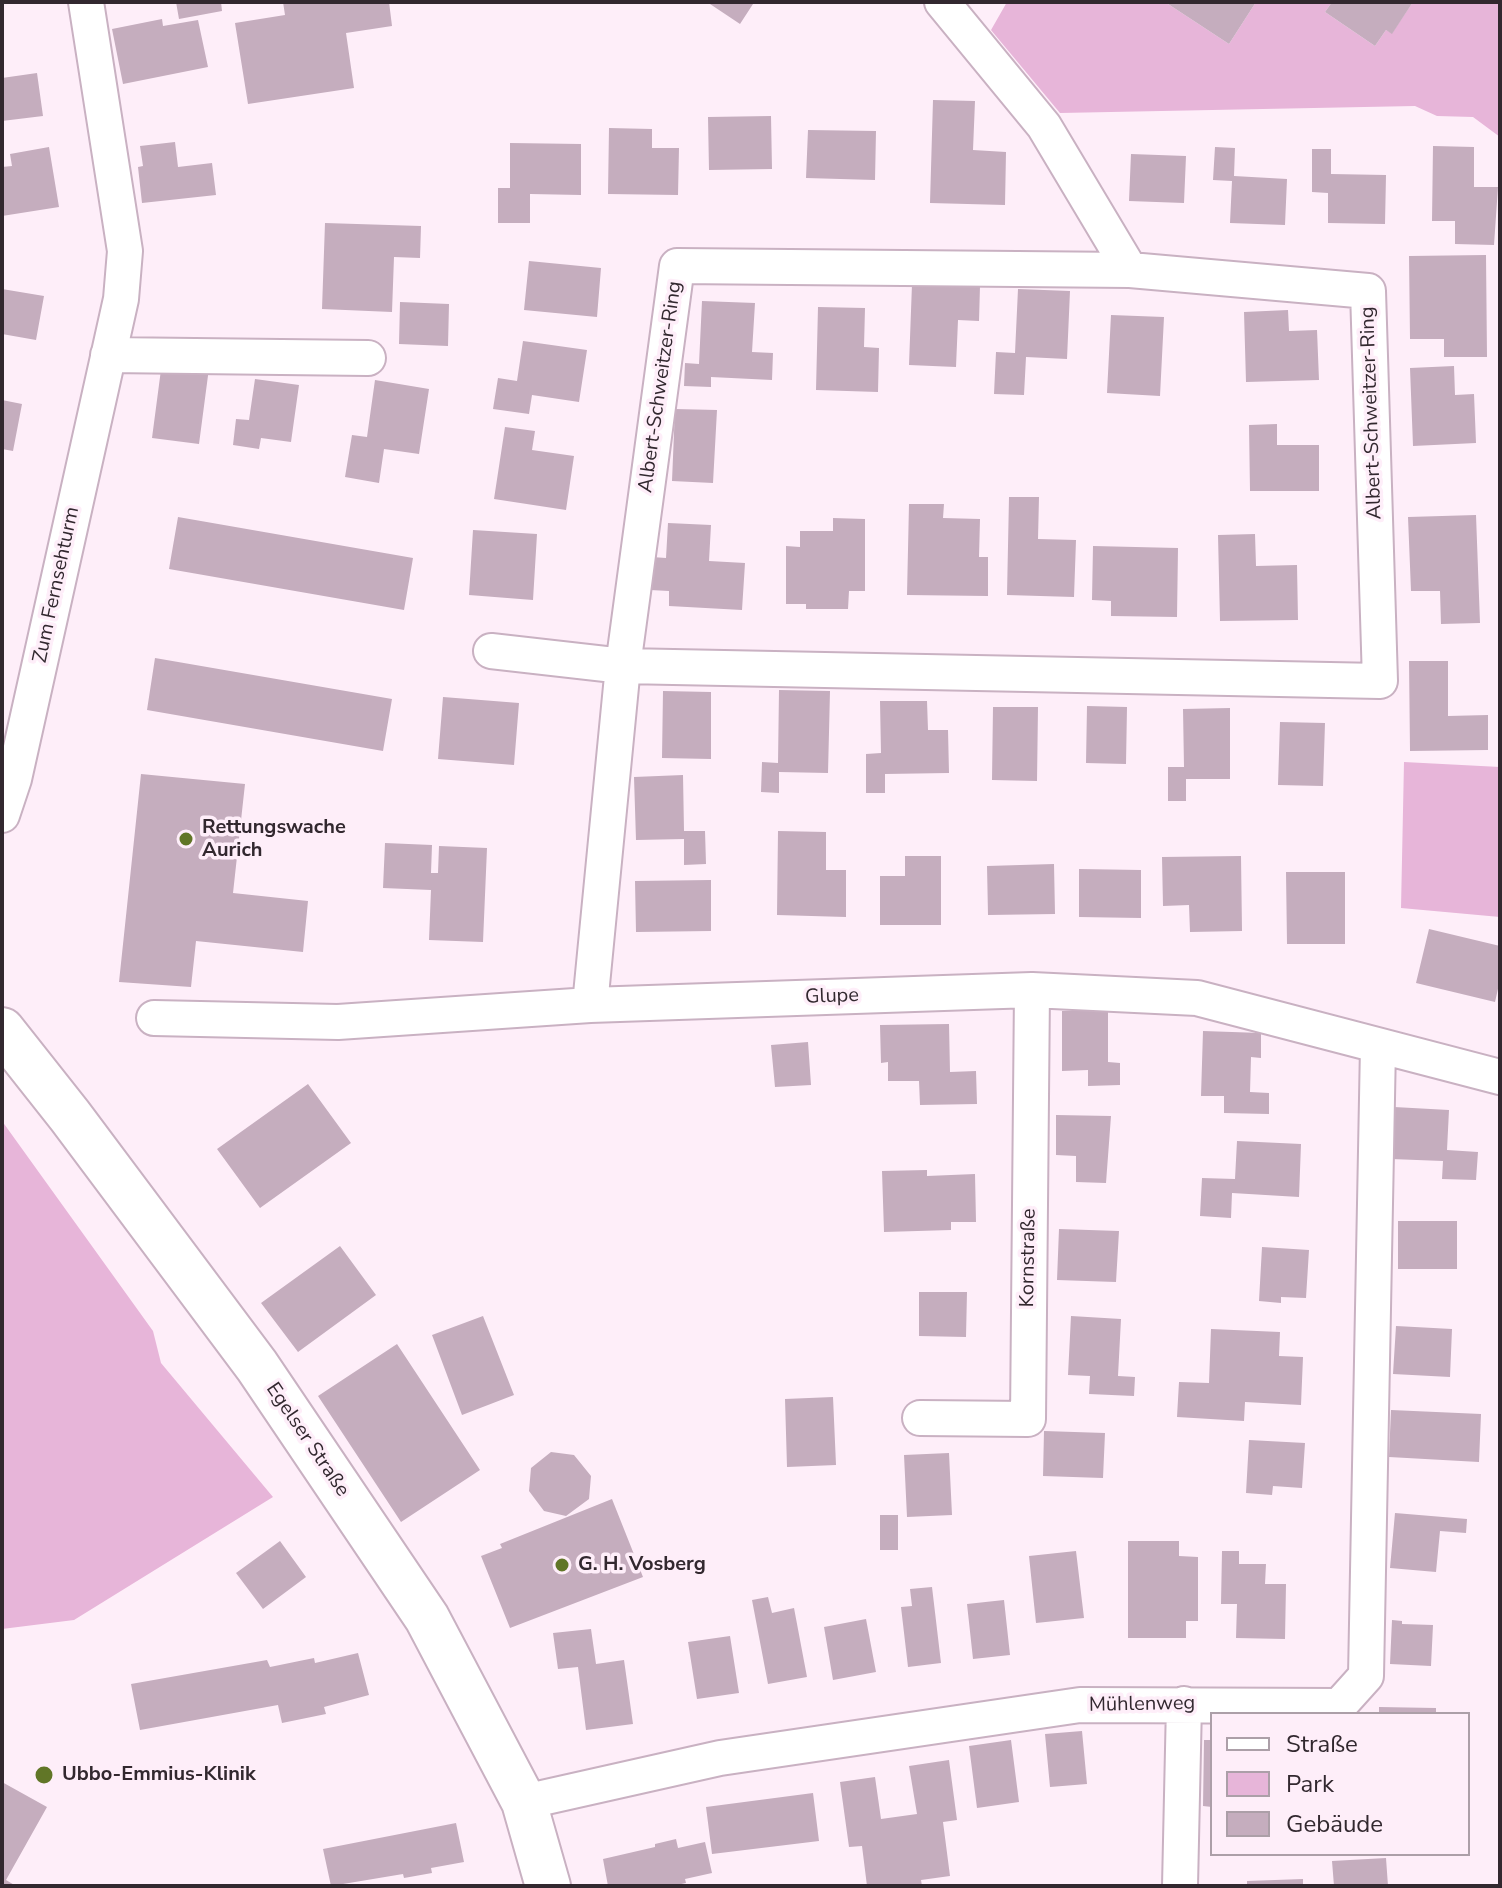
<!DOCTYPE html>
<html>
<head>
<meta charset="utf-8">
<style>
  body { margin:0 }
  #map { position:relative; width:1502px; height:1888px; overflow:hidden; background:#feeef9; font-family:"Nunito Sans",sans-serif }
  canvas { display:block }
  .frame { position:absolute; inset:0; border:4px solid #32282f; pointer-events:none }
  .legend { position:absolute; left:1210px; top:1712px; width:260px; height:144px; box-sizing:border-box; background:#feeef9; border:2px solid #ac9fa8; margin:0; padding:10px 14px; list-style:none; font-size:24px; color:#32282f }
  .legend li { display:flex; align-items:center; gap:16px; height:40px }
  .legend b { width:40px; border:2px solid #ac9fa8 }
</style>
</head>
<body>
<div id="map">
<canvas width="1502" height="1888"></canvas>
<div class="frame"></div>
<ul class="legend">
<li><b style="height:10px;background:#fff"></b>Straße</li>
<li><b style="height:22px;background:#e7b5d9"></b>Park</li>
<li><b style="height:22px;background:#c5adbe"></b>Gebäude</li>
</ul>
</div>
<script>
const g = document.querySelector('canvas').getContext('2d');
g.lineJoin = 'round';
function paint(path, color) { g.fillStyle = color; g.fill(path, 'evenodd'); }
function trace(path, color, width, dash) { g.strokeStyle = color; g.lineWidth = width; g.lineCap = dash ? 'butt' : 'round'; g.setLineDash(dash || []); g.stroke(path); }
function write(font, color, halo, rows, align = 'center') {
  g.font = font + ' "Nunito Sans",sans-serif'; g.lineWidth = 7; g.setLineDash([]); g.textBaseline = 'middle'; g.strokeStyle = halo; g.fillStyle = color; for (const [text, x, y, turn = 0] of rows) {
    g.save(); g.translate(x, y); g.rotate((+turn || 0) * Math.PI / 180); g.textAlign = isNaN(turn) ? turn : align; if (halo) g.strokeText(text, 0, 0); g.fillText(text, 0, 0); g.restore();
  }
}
const green = new Path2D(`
  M1007,2H1165L1229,44L1256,2H1332L1325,12L1375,46L1386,30L1392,33L1413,2H1500V137L1473,117L1437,116L1415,106L1060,113L991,30Z
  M1404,762L1500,767V917L1401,908Z
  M2,1121L153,1331L161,1363L273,1497L74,1620L2,1629Z`);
const building = new Path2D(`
  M176,2H221L222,11L179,19Z
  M283,2H389L392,26L346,33L354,88L248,104L235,23L285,15Z
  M707,2H749L753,4L740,24Z
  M1165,2H1256L1229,44Z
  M1332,2H1413L1392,34L1386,30L1375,46L1325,12Z
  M162,19L163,26L198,20L208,67L123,84L112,29Z
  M37,73L43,116L2,121V78Z
  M933,100L975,101L973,150L1006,152L1005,205L930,203Z
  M771,116L772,169L709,170L708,117Z
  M609,128L652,129V148H679L678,195L608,194Z
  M808,130L876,131L875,180L806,178Z
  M175,142L178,167L212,163L216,195L142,203L138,167L143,166L140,146Z
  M510,143L581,144V195L530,194V223H498V188H510Z
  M1433,146L1474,147V187H1498L1494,245L1455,244V221H1432Z
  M49,147L59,207L2,216V167L12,166L10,154Z
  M1215,147L1235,148L1234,176L1287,179L1285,225L1230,223L1232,181L1213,180Z
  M1312,149H1331V174L1386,175L1385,224L1328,223V193L1312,192Z
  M1131,154L1186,156L1184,203L1129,201Z
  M325,223L421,226L420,258L394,257L392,312L322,309Z
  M1486,255L1487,357H1444V339H1410L1409,256Z
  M529,261L601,268L597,317L524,310Z
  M912,284L980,286L979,321L958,320L956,367L909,365Z
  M2,289L44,296L36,340L2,334Z
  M1018,289L1070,291L1067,359L1026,357L1024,395L994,394L996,352L1015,353Z
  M702,301L755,303L752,352L773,353L772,380L711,377V387L684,386L685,363L699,364Z
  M400,302L449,304L448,346L399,344Z
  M818,307L865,308L864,347L879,348L878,392L816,390Z
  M1288,310L1289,331L1317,330L1319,380L1246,382L1244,312Z
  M1111,315L1164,317L1160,396L1107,393Z
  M523,341L587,350L579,402L532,395L529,414L493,409L498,378L517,381Z
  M162,362L209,368L199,444L152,438Z
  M1454,366L1455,395L1474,394L1476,443L1413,446L1410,368Z
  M255,379L299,385L291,442L261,438L259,449L233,445L236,419L249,420Z
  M375,380L429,389L419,454L384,449L379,483L345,477L352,435L367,437Z
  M2,400L22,404L13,451L2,449Z
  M675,409L717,410L713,483L672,481Z
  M1277,424V445H1319V491H1250L1249,425Z
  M505,427L535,431L532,450L574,456L566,510L494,499Z
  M1009,497H1039L1038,539L1076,540L1074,597L1007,595Z
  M909,504H944L943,518L980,519L979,557H988V596L907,595Z
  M1476,515L1480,623L1441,624L1440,591H1411L1408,517Z
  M178,517L413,558L404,610L169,569Z
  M833,518L865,519V591H849L848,609H806V604H786V546L800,547V531H833Z
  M668,523L711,525L709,561L745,563L742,610L669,606V591L650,590L652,557L666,558Z
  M473,530L537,534L533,600L469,595Z
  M1255,534L1256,566L1297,565L1298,620L1220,621L1218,535Z
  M1093,546L1178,548L1177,617L1111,616V601L1092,600Z
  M155,658L392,699L383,751L147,710Z
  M1409,661H1448V716L1488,715V750L1410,751Z
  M779,690L830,691L828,773L779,772V793L761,792L762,762L778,763Z
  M663,691L711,692V759L662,758Z
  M443,697L519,703L514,765L438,759Z
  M880,701H927L928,730H948L949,773L885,774V793H866V754L881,753Z
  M1087,706L1127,707L1126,764L1086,763Z
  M993,707H1038L1037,781L992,780Z
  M1230,708V779H1186V801H1168V767H1184L1183,709Z
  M1280,722L1325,723L1323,786L1278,785Z
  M141,774L245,784L233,893L308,901L303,952L196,941L191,987L119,982Z
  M683,775L684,831H705L706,864L684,865V839L636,840L634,777Z
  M778,831L826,832V870H846V917L777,915Z
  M385,843L432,845L431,873H438L439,846L487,848L483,942L429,940L431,890L383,888Z
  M905,856H941V925H880V876H905Z
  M1241,856L1242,931L1190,932L1189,905L1163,906L1162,857Z
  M1054,864L1055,914L988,915L987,866Z
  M1079,869L1141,870V918L1079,917Z
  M1286,872H1345V944H1287Z
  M711,880V931L636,932L635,881Z
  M1429,929L1500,946V980L1495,1002L1416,983Z
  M1062,1011H1108V1062L1120,1063V1085L1088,1086V1070L1062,1071Z
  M949,1024L950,1072L976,1071L977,1104L920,1105L919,1081H888V1062L881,1063L880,1025Z
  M1203,1031L1261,1033V1058L1251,1057L1250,1092L1269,1093V1114L1224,1113V1096H1201Z
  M808,1042L811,1085L775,1087L771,1045Z
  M308,1084L351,1143L260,1208L217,1149Z
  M1394,1107L1449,1110L1447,1150L1478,1152L1476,1180L1442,1179L1443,1161L1391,1159Z
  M1056,1115L1111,1116L1106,1183L1076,1182V1156L1056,1155Z
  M1237,1141L1301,1144L1299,1197L1232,1193L1231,1218L1200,1216L1202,1178L1235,1179Z
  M927,1170V1176L975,1174L976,1222H951V1230L884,1232L882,1171Z
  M1398,1221H1457V1269H1398Z
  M1059,1229L1119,1231L1116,1282L1057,1280Z
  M340,1246L376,1295L298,1352L261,1303Z
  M1262,1247L1309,1250L1306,1298L1281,1297V1303L1259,1301Z
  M919,1292H967L966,1337L919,1336Z
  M483,1316L514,1395L462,1415L432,1335Z
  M1071,1316L1121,1319L1118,1376L1135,1377L1134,1396L1089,1394L1090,1376L1068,1375Z
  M1396,1326L1452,1329L1450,1377L1393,1374Z
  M1211,1329L1280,1332L1279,1356L1303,1357L1301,1405L1245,1402L1244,1421L1177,1417L1179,1382L1209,1383Z
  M397,1344L480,1470L401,1522L318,1396Z
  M833,1397L836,1465L787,1467L785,1399Z
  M1391,1410L1481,1414L1479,1462L1389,1457Z
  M1044,1431L1105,1433L1103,1478L1043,1476Z
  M1249,1440L1305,1443L1302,1488L1273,1486L1272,1495L1246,1493Z
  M551,1452L574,1455L591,1476L589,1499L566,1516L544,1511L529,1491L531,1468Z
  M949,1453L952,1515L907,1517L904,1455Z
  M612,1499L643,1577L510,1628L481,1556L502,1548L500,1544Z
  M1395,1513L1467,1519L1466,1533L1440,1531L1436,1572L1390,1568Z
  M880,1515H898V1550H880Z
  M280,1541L306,1577L263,1609L236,1573Z
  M1128,1541H1179V1556L1198,1557V1621H1186V1638H1128Z
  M1076,1551L1084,1618L1036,1623L1029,1556Z
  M1222,1551H1239V1564H1266L1265,1584H1286L1285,1639L1236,1638L1237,1604H1221Z
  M932,1587L941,1663L908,1667L901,1607L912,1606L910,1589Z
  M768,1597L772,1613L794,1608L807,1677L768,1684L752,1600Z
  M1004,1600L1010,1655L973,1659L967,1604Z
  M866,1619L876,1672L833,1680L824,1627Z
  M1392,1620L1402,1621V1624L1433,1625L1431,1666L1390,1664Z
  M591,1629L596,1664L624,1660L633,1724L586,1730L578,1667L558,1669L553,1633Z
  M730,1636L739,1693L697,1699L688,1642Z
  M358,1653L369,1695L324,1707L326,1714L282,1723L278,1705L140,1730L131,1684L267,1660L270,1667L314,1658L315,1663Z
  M1379,1707L1436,1708V1714H1379Z
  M1082,1731L1087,1784L1050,1787L1045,1734Z
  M1011,1740L1019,1802L977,1808L969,1746Z
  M1204,1740H1212V1807L1203,1806Z
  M949,1760L957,1820L943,1822L950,1876L921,1880L922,1886H867L862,1846L849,1847L840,1782L875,1777L881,1819L917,1814L909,1766Z
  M2,1782L47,1807L6,1880L16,1886H2Z
  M813,1793L819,1841L712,1854L706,1807Z
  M456,1823L464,1862L431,1868L432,1873L404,1878L403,1874L331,1886L323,1849Z
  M676,1839L678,1848L705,1842L712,1873L685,1879L686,1883L672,1886H608L603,1859L655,1847V1844Z
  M1386,1858L1388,1886H1334L1332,1861Z
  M1303,1879V1886H1247V1881Z`);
const minor = new Path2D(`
  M942,2L1044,126L1130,270
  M677,266L1130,270L1368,291L1380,681L623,666Z
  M108,355L368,358
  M491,651L623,666L590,1005
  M2,815L14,779L121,299L125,251L86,2
  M154,1018L338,1022L590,1005L1032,990L1197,998L1500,1077
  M920,1418L1028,1419L1032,990
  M524,1802L720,1758L1080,1705L1339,1706L1366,1676L1378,1046
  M1180,1886L1184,1704`);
const secondary = new Path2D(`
  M2,1030L70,1116L257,1366L427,1618L524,1802L548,1886`);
const markers = [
  [186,839,8,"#617627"],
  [562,1565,8,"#617627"],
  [44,1775,10,"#617627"]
];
const streetNames = [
  ["Albert-Schweitzer-Ring",661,387,-82],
  ["Albert-Schweitzer-Ring",1372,413,-92],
  ["Zum Fernsehturm",57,585,-78],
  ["Glupe",832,997,-2],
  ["Kornstraße",1029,1258,-89],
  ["Egelser Straße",307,1440,56],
  ["Mühlenweg",1142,1705,-1]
];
const poiNames = [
  ["Rettungswache",202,828],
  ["Aurich",202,851],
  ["G. H. Vosberg",578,1565],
  ["Ubbo-Emmius-Klinik",62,1775]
];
paint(green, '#e7b5d9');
paint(building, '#c5adbe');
trace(minor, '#c9b1c2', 38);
trace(secondary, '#c9b1c2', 48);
trace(minor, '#fff', 34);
trace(secondary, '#fff', 44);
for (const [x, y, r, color] of markers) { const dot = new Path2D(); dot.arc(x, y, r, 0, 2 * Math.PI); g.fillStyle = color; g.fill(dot); trace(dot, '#feeef9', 3); }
write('20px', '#32282f', '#feeef9', streetNames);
write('bold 20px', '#32282f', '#feeef9', poiNames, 'left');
</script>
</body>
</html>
